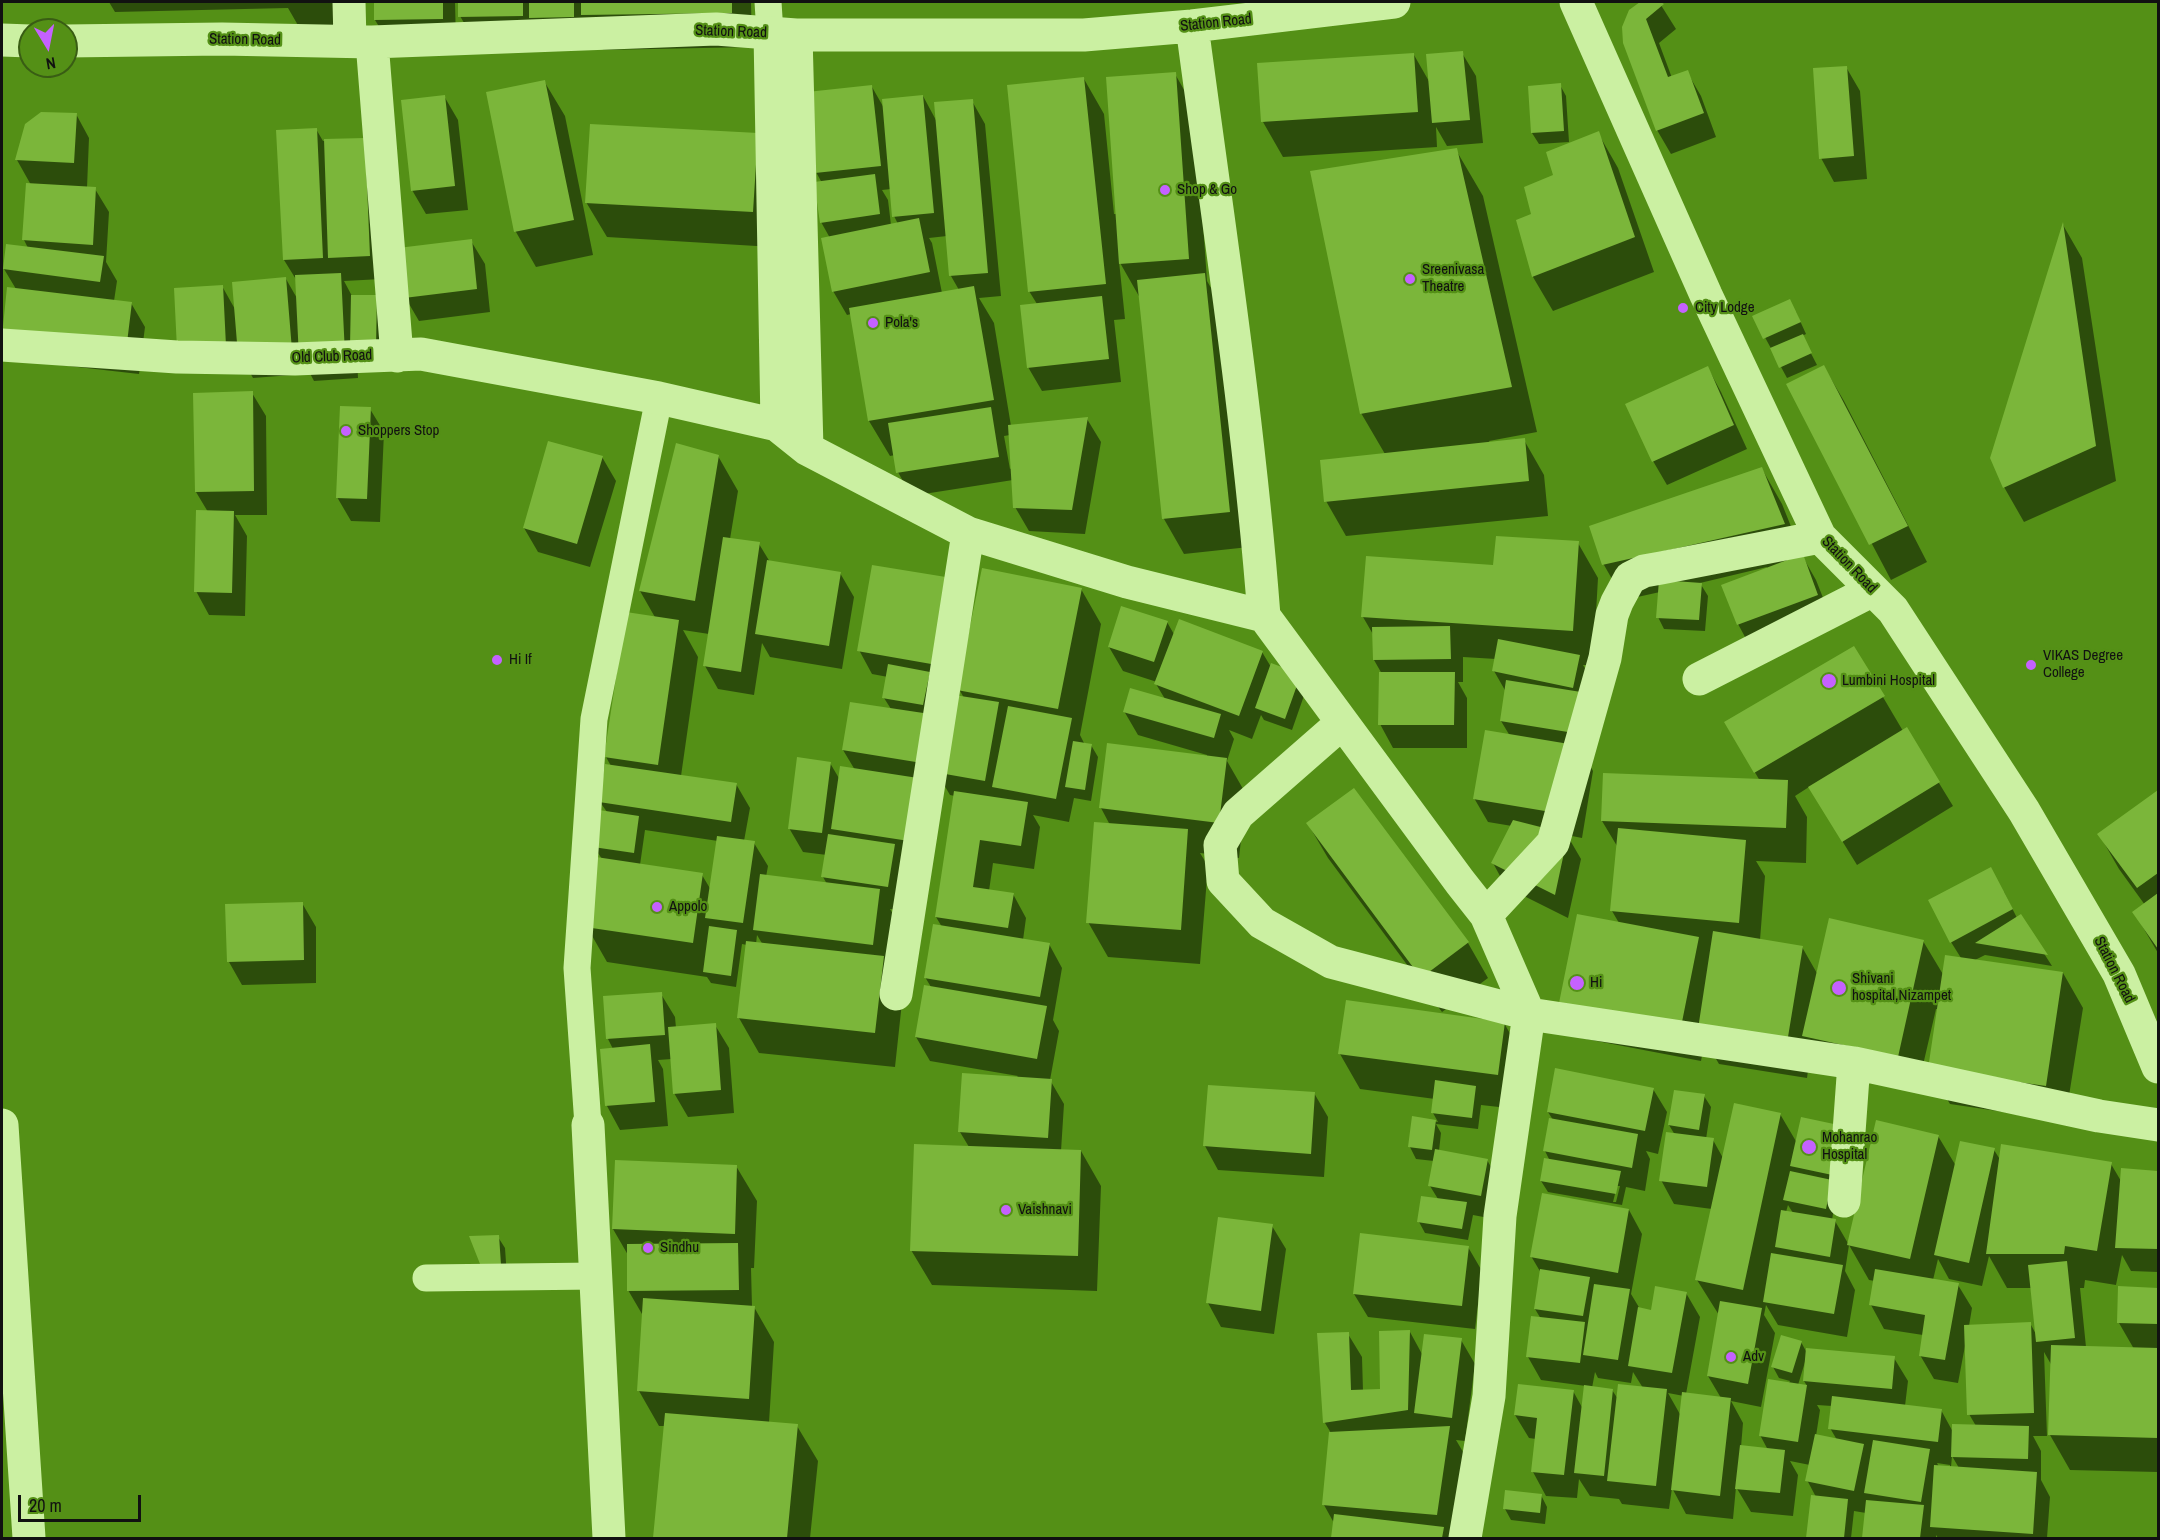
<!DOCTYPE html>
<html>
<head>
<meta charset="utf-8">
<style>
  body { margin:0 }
  #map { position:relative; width:2160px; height:1540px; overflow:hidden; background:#549016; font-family:"Archivo Narrow",sans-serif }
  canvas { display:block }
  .frame { position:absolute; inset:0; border:3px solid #111; pointer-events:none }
  .north { position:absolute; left:18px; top:18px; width:60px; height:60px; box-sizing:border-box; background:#549016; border:2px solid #395d14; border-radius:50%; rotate:170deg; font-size:16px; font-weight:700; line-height:24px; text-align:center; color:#111 }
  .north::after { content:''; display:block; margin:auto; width:21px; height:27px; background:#c561ff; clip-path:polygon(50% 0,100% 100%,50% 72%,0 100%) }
  .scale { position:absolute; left:18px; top:1495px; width:123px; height:27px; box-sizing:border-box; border:3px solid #111; border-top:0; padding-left:8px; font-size:18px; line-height:21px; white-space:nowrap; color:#111; -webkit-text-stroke:4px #549016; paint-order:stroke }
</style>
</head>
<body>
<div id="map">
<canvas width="2160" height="1540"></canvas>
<div class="frame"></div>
<div class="north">N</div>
<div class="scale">20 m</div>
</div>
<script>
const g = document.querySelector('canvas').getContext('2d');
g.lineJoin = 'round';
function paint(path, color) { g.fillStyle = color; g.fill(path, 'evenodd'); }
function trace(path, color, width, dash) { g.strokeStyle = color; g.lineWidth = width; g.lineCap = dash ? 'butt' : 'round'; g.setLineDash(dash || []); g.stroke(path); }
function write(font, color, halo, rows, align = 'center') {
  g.font = font + ' "Archivo Narrow",sans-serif'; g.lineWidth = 4.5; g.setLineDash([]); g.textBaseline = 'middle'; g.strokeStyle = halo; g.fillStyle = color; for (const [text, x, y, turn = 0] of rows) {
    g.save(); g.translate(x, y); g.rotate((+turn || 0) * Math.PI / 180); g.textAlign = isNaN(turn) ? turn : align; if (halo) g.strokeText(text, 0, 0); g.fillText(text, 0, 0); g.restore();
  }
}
const shadow = new Path2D(`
  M109,2H364V26L299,27L288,8L115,12Z
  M376,2H455L456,42L389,43L375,20Z
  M460,2H751L752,47L603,50L586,22L474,40L460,16Z
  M1643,2H1659L1676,29L1659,43L1672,78L1687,72L1701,96L1716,137L1671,154L1657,130L1631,11Z
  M1462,53L1476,76L1483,143L1447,146L1436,127L1437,147L1283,157L1263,122L1414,55L1430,83Z
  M1846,67L1860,91L1867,179L1834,182L1821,158Z
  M1175,74L1195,109L1207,281L1224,310L1249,547L1184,554L1164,519L1140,298L1119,261L1125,319L1114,320L1121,382L1042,391L1028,367L1037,304L1029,291L1084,79L1104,114L1114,214H1117Z
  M544,81L565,116L593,255L536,267L516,232L487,93Z
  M1560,85L1566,96L1569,142L1539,144L1532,133L1529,87Z
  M872,87L884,108L923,96L937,122L972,101L985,124L1001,296L979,298L994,323L1011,426L1087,419L1101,442L1085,534L1029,531L1015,507L1013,480L911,496L898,472L895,455L890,456L869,421L851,314L847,315L833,291L830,238L821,222L822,183L816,172ZM891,189L894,216L898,224L891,225L888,200L882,190ZM947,236L951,276L959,290L942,293L932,243L929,238ZM1010,435L1012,468L1010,469L1004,436Z
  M444,96L458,120L468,210L426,214L412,190Z
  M76,114L89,138L87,188L95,189L109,212L106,262L117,281L114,301L131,303L145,327L139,374L16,360V289L4,269L28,248L24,240L31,185L17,160Z
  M591,126L777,170L773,247L607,237L586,202Z
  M316,129L323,141L365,139L382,279L344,281L352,296H376L382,358L357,357L358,378L314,381L304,362L305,374L253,378L238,351L192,372L222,286L236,311L286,279L298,300L297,281L284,260Z
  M1598,133L1618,168L1654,272L1553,311L1533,277V215L1555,176Z
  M1456,150L1483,196L1537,432L1489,441L1490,443L1524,440L1544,475L1548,516L1346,536L1326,501L1385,454L1361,413Z
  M2063,225L2082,258L2116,481L2024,522L2004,487Z
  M471,241L485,264L490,312L419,321L405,297Z
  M1796,312L1806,334L1802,336L1817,365L1787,378L1754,317Z
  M1824,367L1844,401L1927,562L1891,580L1788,385Z
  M1708,368L1721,392L1747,449L1667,485L1653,461Z
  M252,393L266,416L267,515H235L247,536L245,616L209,615L196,591L208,512L196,492Z
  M370,409L384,432L380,522L351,521L337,497Z
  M718,456L738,491L730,539L759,544L770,562L840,573L854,597L842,669L770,657L762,643L754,695L718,689L705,666L709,634L683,630L698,657L681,776L736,784L750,808L744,841L754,843L768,866L766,877L827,884L823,877L827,855L803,852L789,828L830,763L840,780L855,770L843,750L891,709L884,698L888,677L872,674L859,650L951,580L935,685L964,698L959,689L1081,589L1101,624L1080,735L1084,743L1091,745L1098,757L1091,801L1074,798L1069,822L1033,815L1040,827L1034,869L993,863L989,891L1013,894L1026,918L1023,940L1049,944L1062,968L1053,1020L1059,1031L1050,1080L1064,1104L1061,1151H1081L1101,1186L1097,1291L932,1285L911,1250L969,1147L960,1132L1018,1076L930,1061L916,1037L931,987L925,977L942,927L936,917L955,796L950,795L937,773L901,910L890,909L893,914L903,993L895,1067L759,1053L739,1018L747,945L742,944L736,987L711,983L707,977L607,962L587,927L602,859L594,847L607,812L600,802L611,766L606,757L656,619L640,591ZM645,830L718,841L711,890L702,875L640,865ZM757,935L763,945L756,944Z
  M602,457L616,481L590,567L538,552L524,528Z
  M1762,469L1782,504L1804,559L1816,580L1831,618L1751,648L1738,624L1767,567L1700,583L1708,596L1705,631L1664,629L1658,617L1660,592L1624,600L1604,565L1591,527Z
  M1578,543L1598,578L1593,665H1583L1592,680L1584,755L1593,771L1582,838L1567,835L1581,859L1568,918L1506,887L1493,863L1512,826L1488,822L1474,798L1510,736L1501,721L1506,692L1494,671L1496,659L1463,657V682H1458L1467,698V748H1393L1380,724L1382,674L1374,660V636L1363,617L1495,566Z
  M1167,622L1175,636L1262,652L1271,667L1307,687L1292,730L1264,720L1261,715L1252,739L1229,730L1234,739L1227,761L1246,794L1239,858L1200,853L1208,866L1200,964L1108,957L1088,922L1110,825L1101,808L1207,757V755L1138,735L1124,711L1165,699L1156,684L1157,682L1123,671L1109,647Z
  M1854,648L1903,731L1906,729L1953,806L1857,865L1809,787L1795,796L1807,817L1806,863L1756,861L1765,876L1760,940L1802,947L1818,975L1923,941L1944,976L1961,958L1951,942L2004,892L2017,918L2020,916L2052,966L1985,955L1975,960L2063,973L2083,1008L2065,1121L1950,1104L1929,1069L1939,1009H1936L1917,1091L1811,1049L1807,1078L1719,1064L1705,1040L1701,1061L1581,1038L1619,923L1612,911L1617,846L1602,821L1760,781L1726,723Z
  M1354,790L1468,943L1488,978L1442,1012L1328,858L1308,824Z
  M2158,792V953L2134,912L2145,905L2119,869L2099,834Z
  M302,903L316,927V983L242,985L229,962Z
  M661,994L675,1017L676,1028L715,1025L729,1048L734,1113L688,1117L674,1093L672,1059L658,1060L663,1069L668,1126L620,1130L607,1106L602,1050L613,1049L608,1039Z
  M1504,1023L1524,1058L1517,1109L1481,1105L1478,1129L1436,1124L1441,1133L1439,1151L1487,1160L1501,1184L1494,1219L1473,1215L1468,1240L1425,1233L1419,1222L1438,1199L1430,1186L1434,1161L1416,1159L1410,1147L1413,1118L1438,1122L1433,1113L1435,1099L1360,1089L1340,1054Z
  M1653,1089L1667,1112L1658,1154L1646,1151L1650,1159L1645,1191L1626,1187L1622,1205L1548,1192L1541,1181L1550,1161L1545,1151L1553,1120L1548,1112ZM1617,1186H1620L1616,1202H1613Z
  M1314,1093L1328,1117L1324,1177L1218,1170L1205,1146Z
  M1704,1096L1711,1107L1706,1139L1713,1140L1723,1158L1780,1114L1797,1143L1847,1129L1832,1220L1835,1221L1849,1245L1938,1136L1956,1166L1994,1150L2001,1161L2111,1164L2121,1181L2122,1170L2158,1172V1272L2131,1271L2122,1255L2116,1285L2085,1280L2084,1288H2080L2086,1347L2134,1349L2119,1323L2120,1288L2158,1289V1472L2070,1470L2050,1435L2052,1366L2044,1352L2047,1436H2033L2041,1451V1480L2050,1497L2047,1538H1938L1936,1535V1538H1864L1866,1513L1854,1511L1851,1538H1807L1812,1497H1816L1807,1480L1810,1465L1790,1461L1798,1475L1793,1516L1751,1512L1736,1487L1733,1519L1686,1514L1672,1488L1669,1509L1622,1504L1619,1499L1590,1496L1579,1479L1577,1498L1546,1496L1533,1472L1536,1439L1529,1438L1515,1415L1573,1391L1583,1409L1586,1386L1541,1380L1528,1357L1541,1319L1535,1309L1541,1273L1531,1256L1629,1210L1642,1234L1631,1294L1640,1309L1652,1312L1686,1293L1700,1317L1686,1394L1721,1398L1708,1376L1719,1315L1697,1280L1712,1209L1674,1204L1661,1180L1675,1135L1669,1125ZM1788,1205L1793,1213L1786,1212ZM1849,1245L1869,1280L1875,1281L1871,1305L1884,1329L1923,1335L1920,1355L1934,1379L1958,1383L1965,1346L1969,1414L1976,1426L1953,1432L1941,1410L1905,1406L1908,1381L1894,1358L1807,1353L1801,1342L1773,1367L1779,1378L1790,1381L1760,1435L1768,1450L1741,1447L1743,1423L1731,1401L1761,1407L1775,1333L1764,1315L1766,1305L1778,1325L1847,1337L1855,1290L1845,1271ZM1989,1256L2007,1288H2032L2037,1336L2030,1323L1969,1326L1972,1308L1958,1285L1933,1280L1938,1259L1949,1279L1982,1286ZM1805,1362L1806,1363L1804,1381L1807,1386L1798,1385ZM1595,1372L1598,1378L1631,1383L1633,1372L1643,1388L1618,1399L1612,1390L1592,1388ZM1668,1393L1684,1396L1681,1416ZM1817,1405L1832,1406L1830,1428L1837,1440L1816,1436L1820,1410ZM1952,1456L1959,1468L1951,1467ZM1937,1463L1950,1465V1467H1939Z
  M736,1166L757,1201L754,1268H751L752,1307H754L774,1342L769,1423L797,1426L818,1461L810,1538H654L665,1426H659L639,1391L644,1314H642L628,1290V1255L613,1229Z
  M1272,1226L1286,1249L1274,1334L1221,1327L1208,1303Z
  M498,1237L505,1248L507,1277L483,1268Z
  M1468,1247L1482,1271L1475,1329L1368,1317L1354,1294Z
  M1410,1332L1422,1354L1461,1340L1475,1364L1465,1441L1456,1440L1469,1462L1458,1538H1332L1334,1523L1324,1505L1331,1433L1325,1423L1348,1334L1362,1357L1363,1391L1382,1390Z
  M1541,1495L1547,1507L1545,1524L1511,1520L1505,1509Z`);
const building = new Path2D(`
  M374,2H443V19L374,20Z
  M458,2H523V16L458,17Z
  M529,2H574V17L529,18Z
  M581,2H732V13L581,15Z
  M1640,2H1661L1664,4L1646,19L1668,77L1688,70L1704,113L1656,131L1623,43L1622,27L1629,10Z
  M1463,51L1470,120L1432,123L1426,54Z
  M1414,53L1418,112L1261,122L1257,63Z
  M1847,66L1854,156L1819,159L1813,68Z
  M1176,72L1189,259L1119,264L1106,77Z
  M1084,77L1106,284L1028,292L1007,85Z
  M545,80L574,220L514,232L486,92Z
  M1561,83L1564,131L1531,133L1528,86Z
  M872,85L881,166L815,173L807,92Z
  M445,95L455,186L411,191L401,100Z
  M923,95L934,213L892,217L882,99Z
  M973,99L988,273L949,276L934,102Z
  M41,112L77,113L74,163L15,160L25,124Z
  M590,124L758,133L753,212L585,203Z
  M317,128L323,258L283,260L276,130Z
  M1599,131L1635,237L1532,277L1516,220L1531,214L1524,187L1553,175L1546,152Z
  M365,138L370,256L328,258L324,139Z
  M1457,148L1512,387L1360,414L1310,171Z
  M875,174L880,214L820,223L814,182Z
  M26,183L96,187L93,245L22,240Z
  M919,218L930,272L832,292L821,238Z
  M2063,222L2096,446L2003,488L1990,458Z
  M472,239L477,289L404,298L398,248Z
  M6,244L104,256L100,282L3,269Z
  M341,273L345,354L299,358L295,275Z
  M1205,273L1230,512L1162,519L1137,280Z
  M286,277L292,350L238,355L232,282Z
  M223,285L226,346L177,349L174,288Z
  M974,286L994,400L868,421L849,308Z
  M7,287L132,302L126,351L2,336Z
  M351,295H377L376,347L350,346Z
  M1102,296L1109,359L1027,368L1020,305Z
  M1790,299L1801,322L1763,339L1752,316Z
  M1803,334L1812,353L1779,368L1770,348Z
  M1824,365L1908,526L1869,545L1786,384Z
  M1708,366L1734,425L1652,462L1625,404Z
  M253,391L254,491L195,492L193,393Z
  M340,406L371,407L367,499L336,498Z
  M991,407L999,457L896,473L888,423Z
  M1088,417L1072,510L1013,508L1008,425Z
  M1525,438L1529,481L1324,502L1320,460Z
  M548,441L603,456L577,544L523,528Z
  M676,443L719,455L695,601L639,591Z
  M1762,467L1785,524L1602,565L1589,526Z
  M196,510L234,511L232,593L194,592Z
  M1496,536L1579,541L1573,631L1361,617L1366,556L1493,565Z
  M723,537L760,542L741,672L703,666Z
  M1803,554L1818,595L1737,625L1721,585Z
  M767,560L841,572L829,646L755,634Z
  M872,565L952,578L937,665L857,651Z
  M982,568L1082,588L1058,709L957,690Z
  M1659,580L1702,583L1699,620L1656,618Z
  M1121,606L1168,621L1154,662L1108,647Z
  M626,612L679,620L658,765L604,757Z
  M1179,619L1263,651L1239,716L1154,684Z
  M1450,626L1451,659L1373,660L1372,627Z
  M1498,639L1580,655L1573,688L1492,671Z
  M1854,646L1885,696L1754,773L1724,722Z
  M1271,663L1301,674L1285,719L1255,708Z
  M888,664L930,672L923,705L882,698Z
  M1379,672H1455L1454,725H1378Z
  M1506,680L1581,692L1574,733L1500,721Z
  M1130,688L1221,714L1214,738L1123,712Z
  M948,694L999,702L985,781L934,772Z
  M850,702L930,714L922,763L842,750Z
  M1008,706L1072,718L1056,799L992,787Z
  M1907,727L1940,782L1842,842L1808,787Z
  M1485,730L1581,746L1569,815L1473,799Z
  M1073,741L1092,744L1085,790L1065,787Z
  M1107,743L1227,758L1219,823L1099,808Z
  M797,757L831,762L822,833L788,829Z
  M605,764L737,783L731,822L599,802Z
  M840,766L918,778L909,841L831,829Z
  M1603,773L1788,780L1786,828L1601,821Z
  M1354,788L1469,942L1421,978L1306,823Z
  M2158,790V873L2137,888L2097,834Z
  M954,791L1028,802L1021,846L980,840L973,887L1014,893L1008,928L935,917Z
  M599,810L639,816L634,853L593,847Z
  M1513,820L1568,834L1555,895L1491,863Z
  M1094,822L1188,829L1181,930L1086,923Z
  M1618,828L1746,840L1739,923L1610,911Z
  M828,834L895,844L888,887L821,877Z
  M717,836L755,841L743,923L705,918Z
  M596,857L703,873L693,943L585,927Z
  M1991,867L2013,909L1950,943L1928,900Z
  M760,874L880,889L873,945L753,930Z
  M2158,893V949L2132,912Z
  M303,902L304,960L227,962L225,904Z
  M1577,914L1699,937L1681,1027L1559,1003Z
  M2021,914L2048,955L1975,943Z
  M1829,918L1924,940L1898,1057L1802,1036Z
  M933,924L1050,943L1040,997L924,978Z
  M709,926L737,930L731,976L703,972Z
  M1713,931L1803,946L1787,1043L1698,1029Z
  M746,941L884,956L875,1033L737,1018Z
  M1945,955L2063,972L2046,1086L1928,1069Z
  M924,985L1047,1006L1037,1059L915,1037Z
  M662,992L665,1035L606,1039L603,996Z
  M1346,1000L1505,1022L1498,1075L1338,1054Z
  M716,1023L721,1090L673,1094L668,1027Z
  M650,1044L655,1102L605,1106L600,1049Z
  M1555,1068L1654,1088L1645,1131L1547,1112Z
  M962,1073L1052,1079L1048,1138L958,1132Z
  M1435,1080L1476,1086L1472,1118L1431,1113Z
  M1208,1085L1315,1092L1311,1154L1203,1146Z
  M1674,1090L1705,1094L1699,1130L1668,1125Z
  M1734,1103L1781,1113L1743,1290L1695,1280Z
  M1412,1116L1436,1120L1432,1150L1408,1147Z
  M1801,1117L1848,1127L1837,1176L1790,1166Z
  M1549,1118L1638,1134L1632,1168L1543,1151Z
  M1876,1120L1939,1135L1910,1259L1847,1245Z
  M1666,1132L1714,1138L1707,1187L1659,1181Z
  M1960,1141L1995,1148L1969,1263L1934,1255Z
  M914,1144L1081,1150L1078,1256L910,1251Z
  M2001,1144L2112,1162L2097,1251L2065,1246L2064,1254H1986Z
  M1435,1149L1488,1159L1481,1196L1428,1186Z
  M1544,1158L1621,1171L1616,1194L1540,1181Z
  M615,1160L737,1165L735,1234L612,1229Z
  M2121,1168L2158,1171V1249L2115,1248Z
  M1790,1171L1832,1180L1826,1209L1783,1200Z
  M1542,1193L1629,1209L1618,1273L1530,1257Z
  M1421,1196L1467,1202L1462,1229L1417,1222Z
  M1781,1210L1836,1219L1830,1257L1775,1247Z
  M1218,1217L1273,1224L1261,1311L1206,1303Z
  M1360,1233L1469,1246L1462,1306L1353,1294Z
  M499,1235L501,1265L482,1269L469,1236Z
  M738,1243L739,1290L627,1291V1244Z
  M1771,1253L1843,1265L1834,1314L1763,1302Z
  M2067,1261L2075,1338L2036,1342L2028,1265Z
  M1540,1269L1590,1277L1583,1316L1534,1309Z
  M1875,1269L1959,1283L1945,1360L1919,1356L1925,1315L1869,1305Z
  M1594,1284L1630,1289L1618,1360L1583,1355Z
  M1655,1286L1687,1292L1672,1373L1628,1366L1638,1307L1651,1310Z
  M2118,1286L2158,1288V1324L2117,1323Z
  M643,1298L755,1306L749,1399L637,1391Z
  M1720,1301L1762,1308L1748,1384L1707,1376Z
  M1531,1316L1585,1322L1580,1363L1526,1357Z
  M2031,1322L2034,1413L1967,1415L1964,1325Z
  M1410,1330L1408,1410L1323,1423L1317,1333L1349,1332L1351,1390L1380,1389L1379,1331Z
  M1424,1334L1462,1338L1452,1418L1414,1413Z
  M1781,1335L1802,1341L1792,1373L1771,1367Z
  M2051,1345L2158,1348V1438L2048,1435Z
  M1806,1348L1895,1356L1892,1389L1803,1381Z
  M1768,1379L1807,1385L1798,1442L1759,1436Z
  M1518,1384L1574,1390L1564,1475L1531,1472L1537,1418L1514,1415Z
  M1618,1384L1667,1389L1656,1486L1607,1481Z
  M1584,1385L1613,1389L1604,1476L1574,1473Z
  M1682,1392L1731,1398L1720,1496L1671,1490Z
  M1832,1396L1942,1409L1938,1442L1828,1429Z
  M665,1413L798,1424L787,1538H653Z
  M1952,1424L2029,1426L2028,1459L1951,1457Z
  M1450,1426L1437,1515L1322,1505L1329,1432Z
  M1815,1434L1864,1444L1854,1491L1805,1481Z
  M1873,1440L1930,1449L1921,1502L1864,1493Z
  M1740,1445L1785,1450L1780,1493L1735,1489Z
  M1934,1465L2037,1472L2033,1534L1930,1527Z
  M1505,1490L1542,1494L1540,1513L1503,1509Z
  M1811,1495L1848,1499L1844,1538H1806Z
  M1866,1500L1924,1505L1920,1538H1862Z
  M1334,1514L1444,1527L1442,1538H1331Z`);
const pedestrian = new Path2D(`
  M768,2L770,33
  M588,1125L577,968L594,719L659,398
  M426,1278L596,1276`);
const minor = new Path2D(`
  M349,2L350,41
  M1576,2L1706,295L1820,537L1893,610L2024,811L2119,974L2158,1067
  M1192,26C1218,222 1249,419 1264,616
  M770,33L777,425
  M796,35L807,449
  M2,40L30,41
  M66,41L222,39L372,42L716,29L796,35H1084L1192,26L1394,2
  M372,42L397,356
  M2,345L177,357L295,359L421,354L659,398L777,425L807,449L968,533L1127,582L1264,616L1460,882L1486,915L1529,1014
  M1699,679L1873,590
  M1342,723L1238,814L1220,845L1223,881L1262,923L1331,962L1529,1014
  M1486,915L1553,843L1605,658L1612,615L1617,602L1630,578L1644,571L1661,568L1820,537
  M896,994L968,533
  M588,1125L609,1538
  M1844,1201L1854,1063
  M1465,1538L1489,1396L1500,1216L1529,1014L1854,1063L2099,1116L2158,1125`);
const tertiary = new Path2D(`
  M2,1125L29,1538`);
const markers = [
  [1165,190,6,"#c561ff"],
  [1410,279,6,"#c561ff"],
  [1683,308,6,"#c561ff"],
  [873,323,6,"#c561ff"],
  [346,431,6,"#c561ff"],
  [497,660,6,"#c561ff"],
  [2031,665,6,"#c561ff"],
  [1829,681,8,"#c561ff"],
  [657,907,6,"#c561ff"],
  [1577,983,8,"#c561ff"],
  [1839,988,8,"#c561ff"],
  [1809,1147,8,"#c561ff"],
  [1006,1210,6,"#c561ff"],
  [648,1248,6,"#c561ff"],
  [1731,1357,6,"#c561ff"]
];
const streetNames = [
  ["Station Road",1216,23,-6],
  ["Station Road",731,32,2],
  ["Station Road",245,40,1],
  ["Old Club Road",332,357,-2],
  ["Station Road",1849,565,46],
  ["Station Road",2114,970,63]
];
const poiNames = [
  ["Shop & Go",1177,190],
  ["Sreenivasa",1422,270],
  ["Theatre",1422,287],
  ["City Lodge",1695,308],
  ["Pola's",885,323],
  ["Shoppers Stop",358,431],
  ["VIKAS Degree",2043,656],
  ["College",2043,673],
  ["Hi If",509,660],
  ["Lumbini Hospital",1842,681],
  ["Appolo",669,907],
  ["Shivani",1852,979],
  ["hospital,Nizampet",1852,996],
  ["Hi",1590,983],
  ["Mohanrao",1822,1138],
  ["Hospital",1822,1155],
  ["Vaishnavi",1018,1210],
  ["Sindhu",660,1248],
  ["Adv",1743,1357]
];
paint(shadow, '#0007');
paint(building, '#7bb63a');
trace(pedestrian, '#cbf0a2', 27);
trace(minor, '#cbf0a2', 33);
trace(tertiary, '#cbf0a2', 33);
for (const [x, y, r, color] of markers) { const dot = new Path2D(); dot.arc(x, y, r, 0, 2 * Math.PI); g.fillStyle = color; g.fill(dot); trace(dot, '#549016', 2); }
write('15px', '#111', '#549016', streetNames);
write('15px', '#111', '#549016', poiNames, 'left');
</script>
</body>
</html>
